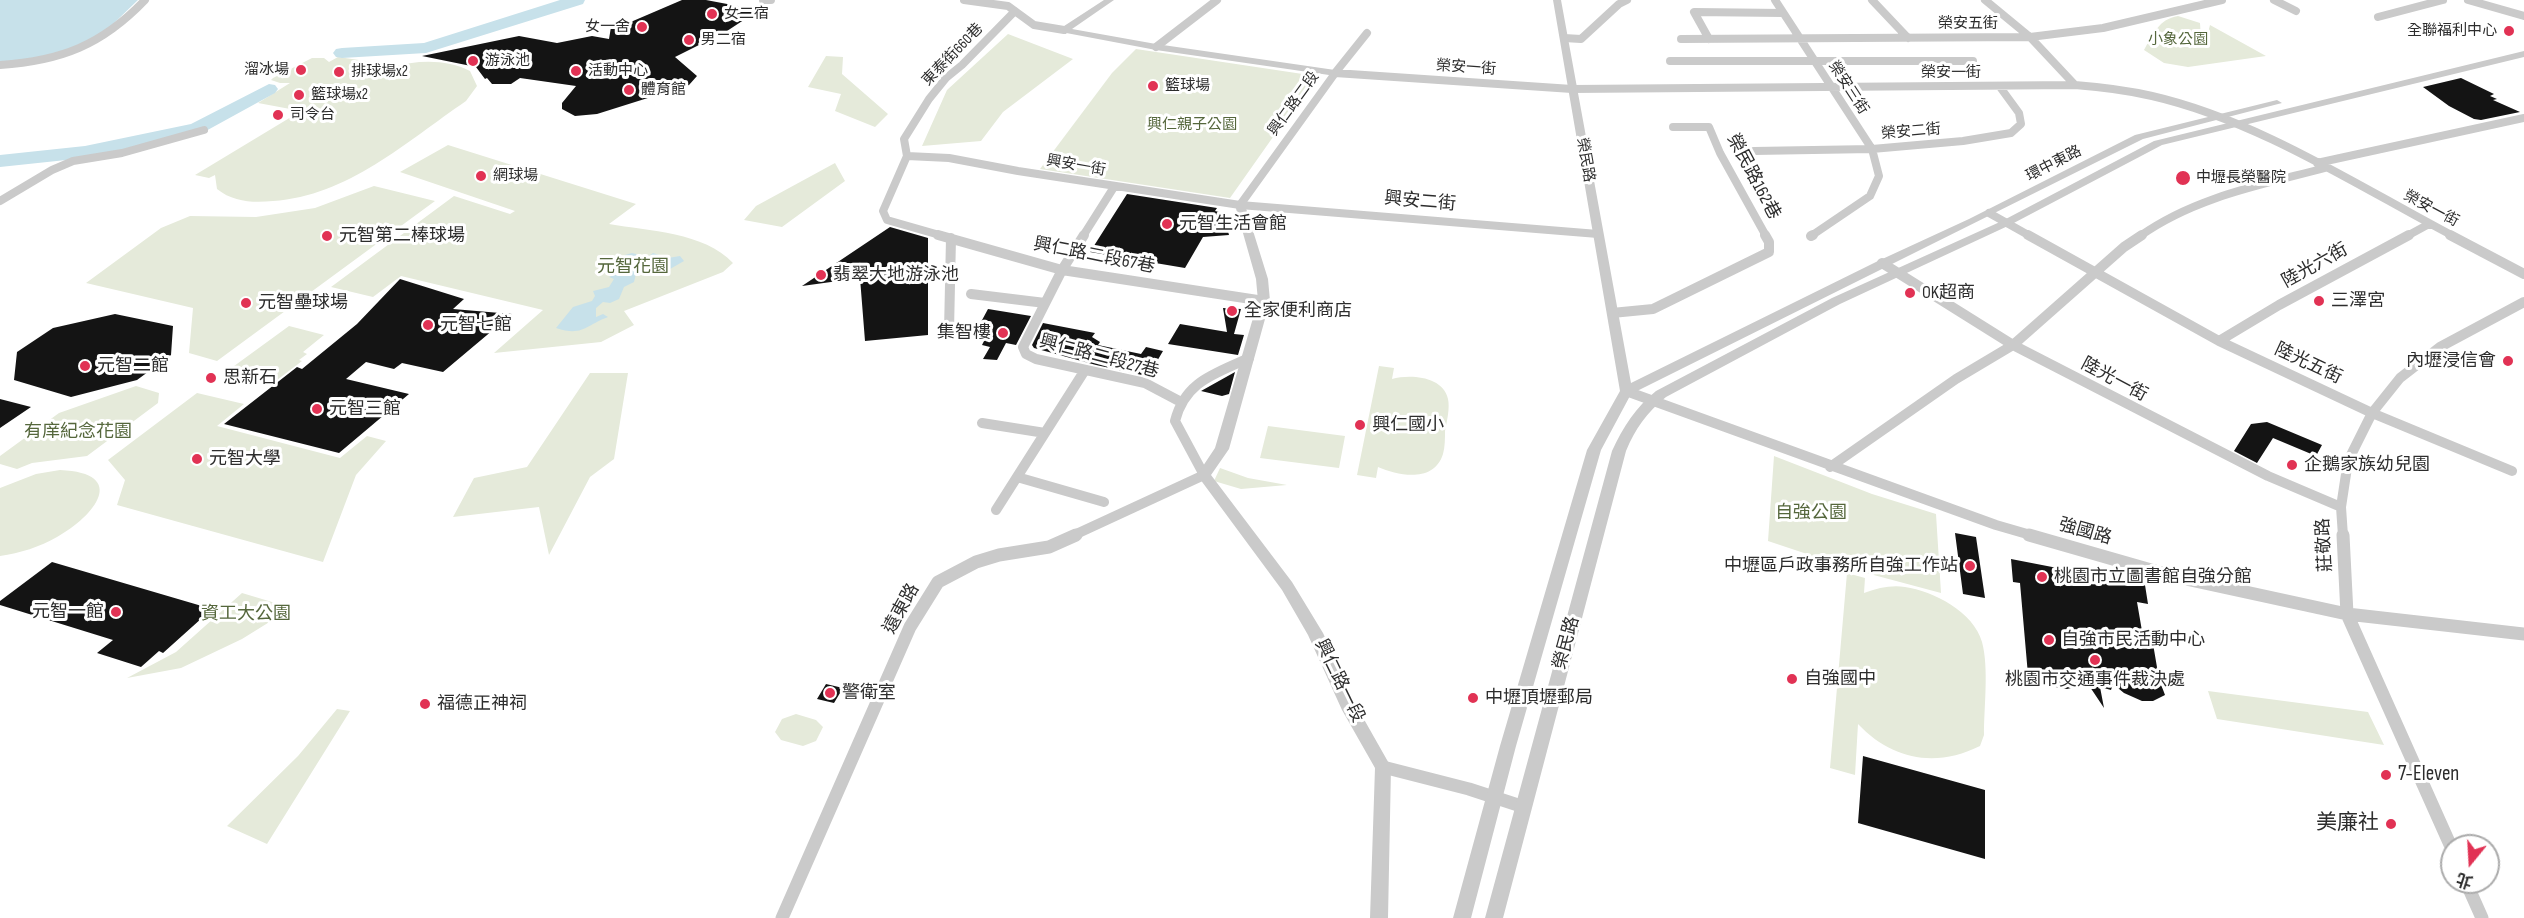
<!DOCTYPE html>
<html>
<head>
<meta charset="utf-8">
<style>
  body { margin:0 }
  #map { position:relative; width:2524px; height:918px; overflow:hidden; background:#fff; font-family:"Sofia Sans Condensed","Noto Sans TC",sans-serif }
  canvas { display:block }
  .north { position:absolute; left:2440px; top:834px; width:60px; height:60px; box-sizing:border-box; background:#fff; border:2px solid #ababab; border-radius:50%; rotate:198deg; font-size:16px; font-weight:700; line-height:24px; text-align:center; color:#2d2d2d }
  .north::after { content:''; display:block; margin:auto; width:21px; height:27px; background:#e13254; clip-path:polygon(50% 0,100% 100%,50% 72%,0 100%) }
</style>
</head>
<body>
<div id="map">
<canvas width="2524" height="918"></canvas>
<div class="north">北</div>
</div>
<script>
const g = document.querySelector('canvas').getContext('2d');
g.lineJoin = 'round';
function paint(path, color) { g.fillStyle = color; g.fill(path, 'evenodd'); }
function trace(path, color, width, dash) { g.strokeStyle = color; g.lineWidth = width; g.lineCap = dash ? 'butt' : 'round'; g.setLineDash(dash || []); g.stroke(path); }
function write(font, color, halo, rows, align = 'center') {
  g.font = font + ' "Sofia Sans Condensed","Noto Sans TC",sans-serif'; g.lineWidth = 6; g.setLineDash([]); g.textBaseline = 'middle'; g.strokeStyle = halo; g.fillStyle = color; for (const [text, x, y, turn = 0] of rows) {
    g.save(); g.translate(x, y); g.rotate((+turn || 0) * Math.PI / 180); g.textAlign = isNaN(turn) ? turn : align; if (halo) g.strokeText(text, 0, 0); g.fillText(text, 0, 0); g.restore();
  }
}
const green = new Path2D(`
  M2178,16L2200,23L2201,39L2206,40L2210,25L2266,56L2188,67L2164,63L2144,50C2153,34 2159,19 2178,16Z
  M1008,34L1073,59L1003,112L981,141L922,146L947,90Z
  M1136,49L1316,76L1230,198L1040,169L1112,73Z
  M826,56L843,57L842,74L888,114L875,127L835,111L841,94L808,87Z
  M338,57L394,65L392,67C417,60 447,59 470,71L477,86L466,101C406,142 348,196 273,201C253,203 233,202 217,189L215,175L209,178L195,175L301,111L258,103L290,83H280L271,80L273,78L312,58H324L329,62Z
  M448,145L636,204L609,224C649,231 704,232 733,263L723,272L624,311L634,325L601,342L494,353L543,310L401,276L373,297L331,287L454,196L510,214L515,211L400,172Z
  M835,163L845,181L782,227L744,220L756,206Z
  M374,186L435,201L217,361L189,353L193,308L86,283L161,228L190,216L256,217L315,208Z
  M289,326L324,335L303,352L307,354L299,360L302,361L277,380L230,369Z
  M1379,366L1394,368L1392,379C1410,374 1443,376 1448,399C1450,408 1447,421 1445,431C1445,438 1445,447 1443,454C1434,483 1399,476 1378,467L1376,478L1357,475Z
  M590,373H628L614,459L590,477L549,555L539,507L453,517L474,478L527,467Z
  M136,386L159,393L158,403L87,456L32,463L17,469L0,464V456L59,413Z
  M197,393L244,404L217,426L340,458L367,436L386,441L356,475L323,562L117,505L125,480L108,460Z
  M1268,426L1345,436L1339,468L1260,458Z
  M1774,456L1872,494L1936,514L1941,593L1855,570L1768,541Z
  M1220,468L1248,478L1287,485L1241,489L1214,481Z
  M60,470C129,473 95,516 57,537C40,547 20,553 0,556V488L36,474Z
  M1847,573L1865,578L1864,593C1878,588 1891,585 1905,587C1933,591 1974,612 1982,642C1989,668 1984,707 1984,735L1980,746C1936,768 1892,760 1858,724L1855,775L1830,768Z
  M242,593L292,608L242,639L181,668L127,678L176,652Z
  M2208,691L2368,712L2384,745L2217,719Z
  M337,709L350,711L267,844L227,826L298,756Z
  M796,714L816,720L823,727L816,741L803,746L781,740L775,732L782,719Z`);
const water = new Path2D(`
  M0,0H138L111,26L73,52L0,63Z
  M632,253L648,257L653,253L668,258L680,256L684,261L670,269L640,270L636,274L634,282L624,287L619,299L610,303L603,302L596,308V317L603,314L608,317C586,325 583,337 556,328L573,307L592,301L595,296L593,291L609,287L614,279L609,277L624,271L620,263L625,255Z`);
const river = new Path2D(`
  M560,0H585L583,4L426,53L342,58L336,57L333,53L336,49L342,48L424,43Z
  M269,84L275,85L278,89L275,93L204,132L85,158L0,167V155L85,146L191,124Z`);
const building = new Path2D(`
  M682,0H706L759,10L727,31L675,57L697,76L689,85L597,114L575,116L562,109V103L576,86L520,78L511,84H492L487,78L485,79L476,67L422,56L519,36L557,43L592,36L609,39L611,27L616,25L626,24Z
  M2461,78L2494,94L2490,96L2497,99L2493,100L2520,112L2481,120L2474,119L2449,106L2423,87Z
  M1127,194L1217,208L1215,211L1223,213L1229,235L1203,237L1185,268L1090,252Z
  M890,227L928,238V335L865,341L860,278L802,286Z
  M400,279L464,299L453,309L512,314L443,372L402,363L394,369L366,362L346,379L409,394L339,453L224,424L297,367L302,369L357,324Z
  M1223,308L1241,309L1234,334L1244,335L1238,355L1168,344L1180,324L1227,332Z
  M988,309L1031,316L1016,345L1006,343L997,360L983,359L990,347L982,345L986,337L981,336L989,323L981,322Z
  M115,314L173,326L171,355L137,380L71,397L14,380L17,352L53,328Z
  M1043,323L1095,333L1092,337L1100,342L1098,345L1141,354L1146,347L1163,351L1153,368L1147,367L1142,375L1096,365L1034,348L1032,345Z
  M1235,372L1229,394L1222,396L1201,391Z
  M0,399L31,407L0,428Z
  M2267,422L2322,445L2316,456L2273,438L2257,463L2234,451L2251,424Z
  M1955,533L1976,537L1985,598L1963,594Z
  M2011,559L2145,585L2148,604L2137,602L2142,631L2151,632L2159,679L2165,695L2153,701H2142L2124,693L2113,684L2111,690L2100,687L2104,708L2082,675L2075,687L2067,689L2044,685L2028,675L2020,583L2013,582Z
  M52,562L212,609L163,653L159,651L141,667L97,653L113,640L0,605V601Z
  M826,684L843,688L834,703L817,699Z
  M1863,756L1985,790V859L1858,823Z`);
const minorFar2 = new Path2D(`
  M763,0H771
  M964,0L1008,6L1034,25L1064,30
  M1775,0L1872,149L1879,176L1870,196L1811,236
  M1872,0L1908,38
  M1985,0L2030,37L2075,85
  M2274,0L2296,11
  M2468,0L2524,16
  M2378,17L2443,0
  M1564,38L1581,39L1619,4L1627,0
  M1681,39L2030,37L2103,28L2222,0
  M1709,39L1694,12L1783,13
  M1156,47L1217,0
  M1670,61H1973
  M0,65C61,61 102,45 145,0
  M1335,73L1572,89L2075,85C2101,87 2126,90 2152,96C2257,120 2358,186 2453,236
  M1335,73L1367,33
  M1673,127H1709L1720,153L1766,236
  M1754,151L1872,149L1963,141L2011,133L2021,124L2019,113L2000,87
  M907,156L949,158L1018,171L1240,205L1598,234
  M2317,163L2524,118
  M0,201L52,170L73,161L122,153L204,130
  M1989,213L2030,236
  M943,236L887,220L883,211L907,156L904,139L929,99L946,78L962,65L1015,11
  M1083,236L1114,187
  M2140,236C2195,197 2261,185 2325,168
  M2407,236L2429,224`);
const minorFar1 = new Path2D(`
  M938,235L1062,270L1264,301
  M1084,235L1062,270L1023,347L1026,354L1036,359L1145,383L1181,402
  M2028,235L2219,341L2372,413L2512,471
  M2450,235L2524,274
  M1811,236L1813,235
  M1882,263L2013,345L2268,476L2341,507
  M971,294L1045,303
  M1612,313L1653,309L1769,252V242L1765,235
  M949,331L951,238
  M2219,341L2279,305L2409,235
  M1626,391L1996,525L2034,536
  M982,423L1045,433
  M1830,467L1956,379L2013,345L2124,247L2142,235
  M1017,477L1104,502
  M996,510L1085,370
  M1072,536L1204,475L1175,421C1185,381 1215,374 1249,358
  M2343,536L2341,507L2348,461L2372,413L2400,378L2440,347L2524,302`);
const minor = new Path2D(`
  M2029,535L2172,576L2347,614L2524,634
  M2343,535L2347,614L2452,849
  M1383,767L1469,789L1524,807
  M2466,882L2482,918
  M782,918L910,627L938,582L976,562L999,555L1049,547L1076,535`);
const tertiary = new Path2D(`
  M1104,0H1114L1072,29L1156,44L1335,70L1340,73L1245,205L1268,279L1270,301L1229,449L1211,475L1292,582L1323,633L1357,707L1391,767L1388,918H1370L1375,768L1342,710L1308,635L1282,590L1197,475L1215,448L1258,301L1256,279L1235,205L1329,75L1156,50L1061,32V28Z
  M1553,0H1561L1631,383L1878,261L1969,219L2135,135L2277,100L2282,103L2143,139L1631,394L1601,450L1516,746L1471,918H1453L1500,746L1587,450L1620,391Z
  M2524,51V57L2162,145L2010,225L1840,304L1666,397C1647,412 1635,429 1626,451L1503,918H1485L1612,451C1623,427 1636,407 1656,391L1832,298L2002,221L2154,141Z`);
const markers = [
  [712,14,6,"#e13254"],
  [642,27,6,"#e13254"],
  [2509,31,6,"#e13254"],
  [689,40,6,"#e13254"],
  [473,61,6,"#e13254"],
  [301,70,6,"#e13254"],
  [576,71,6,"#e13254"],
  [339,72,6,"#e13254"],
  [1153,86,6,"#e13254"],
  [629,90,6,"#e13254"],
  [299,95,6,"#e13254"],
  [278,115,6,"#e13254"],
  [481,176,6,"#e13254"],
  [2183,178,8,"#e13254"],
  [1167,224,6,"#e13254"],
  [327,236,6,"#e13254"],
  [821,275,6,"#e13254"],
  [1910,293,6,"#e13254"],
  [2319,301,6,"#e13254"],
  [246,303,6,"#e13254"],
  [1232,311,6,"#e13254"],
  [428,325,6,"#e13254"],
  [1003,333,6,"#e13254"],
  [2508,361,6,"#e13254"],
  [85,366,6,"#e13254"],
  [211,378,6,"#e13254"],
  [317,409,6,"#e13254"],
  [1360,425,6,"#e13254"],
  [197,459,6,"#e13254"],
  [2292,465,6,"#e13254"],
  [1970,566,6,"#e13254"],
  [2042,577,6,"#e13254"],
  [116,612,6,"#e13254"],
  [2049,640,6,"#e13254"],
  [2095,660,6,"#e13254"],
  [1792,679,6,"#e13254"],
  [830,693,6,"#e13254"],
  [1473,698,6,"#e13254"],
  [425,704,6,"#e13254"],
  [2386,775,6,"#e13254"],
  [2391,824,6,"#e13254"]
];
const farPoinames = [
  ["女二宿",724,14],
  ["女一舍",630,27,"right"],
  ["全聯福利中心",2497,31,"right"],
  ["男二宿",701,40],
  ["游泳池",485,61],
  ["溜冰場",289,70,"right"],
  ["活動中心",588,71],
  ["排球場x2",351,72],
  ["籃球場",1165,86],
  ["體育館",641,90],
  ["籃球場x2",311,95],
  ["司令台",290,115],
  ["網球場",493,176],
  ["中壢長榮醫院",2196,178]
];
const farStreetnames = [
  ["榮安五街",1968,24],
  ["東泰街660巷",953,55,-46],
  ["榮安一街",1466,68,4],
  ["榮安一街",1951,73],
  ["榮安三街",1848,88,57],
  ["興仁路二段",1294,104,-54],
  ["榮安二街",1911,132,-5],
  ["榮民路",1585,160,80],
  ["環中東路",2054,164,-27],
  ["興安一街",1076,166,10],
  ["榮安一街",2431,209,28]
];
const farParknames = [
  ["小象公園",2178,40],
  ["興仁親子公園",1192,125]
];
const streetNames = [
  ["榮民路162巷",1753,177,62],
  ["興安二街",1420,202,5],
  ["興仁路二段67巷",1094,256,11],
  ["陸光六街",2315,266,-29],
  ["興仁路二段27巷",1099,357,15],
  ["陸光五街",2308,364,25],
  ["陸光一街",2114,380,28],
  ["強國路",2085,532,16],
  ["莊敬路",2325,545,-93],
  ["遠東路",902,609,-61],
  ["榮民路",1567,643,-75],
  ["興仁路一段",1339,681,64]
];
const poiNames = [
  ["元智生活會館",1179,224],
  ["元智第二棒球場",339,236],
  ["翡翠大地游泳池",833,275],
  ["OK超商",1922,293],
  ["三澤宮",2331,301],
  ["元智壘球場",258,303],
  ["全家便利商店",1244,311],
  ["元智七館",440,325],
  ["集智樓",991,333,"right"],
  ["內壢浸信會",2496,361,"right"],
  ["元智二館",97,366],
  ["思新石",223,378],
  ["元智三館",329,409],
  ["興仁國小",1372,425],
  ["元智大學",209,459],
  ["企鵝家族幼兒園",2304,465],
  ["中壢區戶政事務所自強工作站",1958,566,"right"],
  ["桃園市立圖書館自強分館",2054,577],
  ["元智一館",104,612,"right"],
  ["自強市民活動中心",2061,640],
  ["自強國中",1804,679],
  ["桃園市交通事件裁決處",2095,680,"center"],
  ["警衛室",842,693],
  ["中壢頂壢郵局",1485,698],
  ["福德正神祠",437,704]
];
const parkNames = [
  ["元智花園",633,267],
  ["有庠紀念花園",78,432],
  ["自強公園",1811,513],
  ["資工大公園",246,614]
];
const nearPoinames = [
  ["7-Eleven",2398,775],
  ["美廉社",2379,824,"right"]
];
paint(green, '#e5eada');
paint(water, '#c7e1ea');
paint(river, '#c7e1ea');
paint(building, '#141414');
trace(minorFar2, '#cacaca', 8);
trace(minorFar1, '#cacaca', 10);
trace(minor, '#cacaca', 13);
paint(tertiary, '#cacaca');
for (const [x, y, r, color] of markers) { const dot = new Path2D(); dot.arc(x, y, r, 0, 2 * Math.PI); g.fillStyle = color; g.fill(dot); trace(dot, '#fff', 2); }
write('15px', '#2d2d2d', '#fff', farPoinames, 'left');
write('15px', '#2d2d2d', '#fff', farStreetnames);
write('15px', '#55673c', '#fff', farParknames);
write('18px', '#2d2d2d', '#fff', streetNames);
write('18px', '#2d2d2d', '#fff', poiNames, 'left');
write('18px', '#55673c', '#fff', parkNames);
write('21px', '#2d2d2d', '#fff', nearPoinames, 'left');
</script>
</body>
</html>
